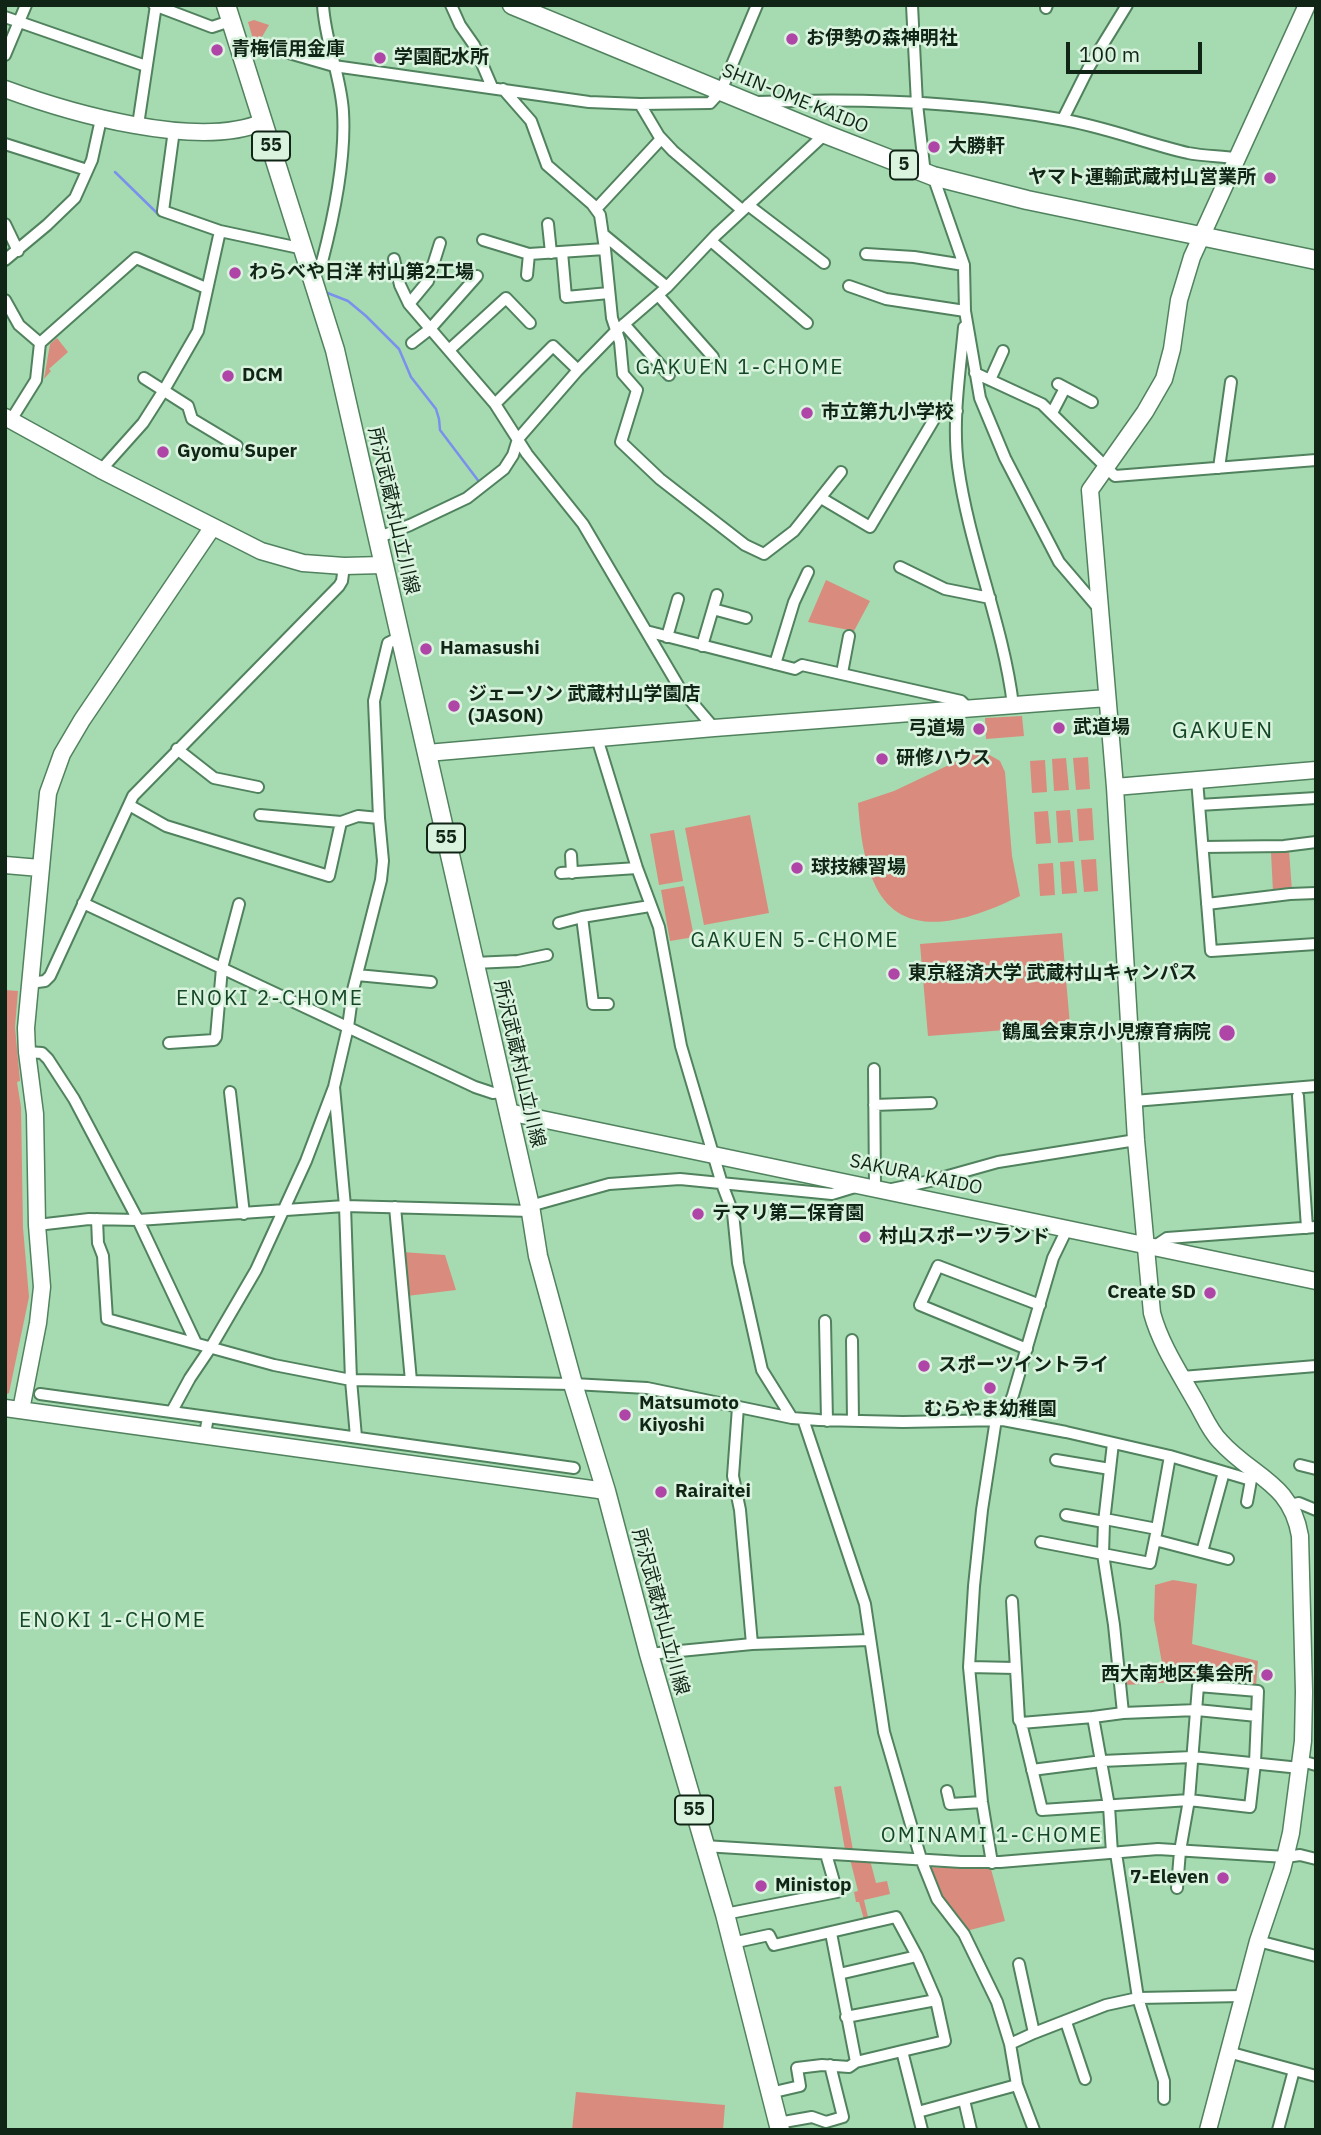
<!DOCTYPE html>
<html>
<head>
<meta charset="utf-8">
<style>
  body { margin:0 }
  #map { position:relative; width:1321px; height:2135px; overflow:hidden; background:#a6dab1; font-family:"IBM Plex Sans",sans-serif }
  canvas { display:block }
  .frame { position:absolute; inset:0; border:7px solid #112516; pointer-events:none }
  .scale { position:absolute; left:1066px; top:42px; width:136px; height:32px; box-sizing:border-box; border:4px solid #112516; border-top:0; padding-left:9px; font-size:21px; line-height:24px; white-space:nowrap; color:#112516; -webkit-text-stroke:5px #d9f3de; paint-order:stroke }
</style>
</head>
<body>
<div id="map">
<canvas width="1321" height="2135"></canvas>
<div class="frame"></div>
<div class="scale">100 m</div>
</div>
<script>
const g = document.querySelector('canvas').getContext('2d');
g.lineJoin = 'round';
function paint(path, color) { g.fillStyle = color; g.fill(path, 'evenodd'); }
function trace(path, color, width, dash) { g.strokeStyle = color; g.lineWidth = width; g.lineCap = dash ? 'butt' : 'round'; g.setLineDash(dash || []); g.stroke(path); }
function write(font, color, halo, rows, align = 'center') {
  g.font = font + ' "IBM Plex Sans","Noto Sans JP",sans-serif'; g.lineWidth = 5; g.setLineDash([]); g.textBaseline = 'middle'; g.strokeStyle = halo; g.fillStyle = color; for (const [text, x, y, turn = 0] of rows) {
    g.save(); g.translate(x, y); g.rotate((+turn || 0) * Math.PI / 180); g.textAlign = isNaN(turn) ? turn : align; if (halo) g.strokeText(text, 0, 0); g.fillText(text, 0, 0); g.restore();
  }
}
const green = new Path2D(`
  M254,20L269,25L259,42L253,39L248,22Z
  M57,338L68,352L49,369L51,371L44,379L50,344Z
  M826,580L870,601L854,631L808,622Z
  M1022,716L1024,736L986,739L985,718Z
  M986,753L1000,761L1005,772L1012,856L1020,896C975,918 905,945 876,887C863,861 860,830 858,803L894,791L972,754Z
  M1088,757L1090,789L1076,790L1073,758Z
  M1066,758L1069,790L1054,791L1052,759Z
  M1045,760L1047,792L1032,793L1030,761Z
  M1092,808L1094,840L1079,841L1077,809Z
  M1070,810L1073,842L1058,843L1056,811Z
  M1048,811L1051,843L1036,844L1034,812Z
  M750,815L769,913L704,925L685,828Z
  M674,830L683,881L659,885L650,834Z
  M1289,850L1292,891L1273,892L1271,852Z
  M1096,859L1098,891L1084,892L1081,860Z
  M1074,861L1077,893L1062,894L1060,862Z
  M1053,863L1055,895L1040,896L1038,864Z
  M684,886L694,937L670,941L661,890Z
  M1062,933L1070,1025L928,1036L920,944Z
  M5,990L18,991L15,1027L20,1081L17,1082L21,1107L23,1228L29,1297L9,1393L5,1395Z
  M402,1252L445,1255L456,1290L407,1296Z
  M1173,1580L1197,1584L1192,1644L1258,1661L1256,1686L1195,1681L1125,1685L1128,1680L1164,1674L1154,1619L1155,1585Z
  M841,1786L853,1850H845L834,1787Z
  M850,1859L870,1860L876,1883L887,1881L890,1894L864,1900L869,1921L865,1923L859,1902H856L854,1892L858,1891Z
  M925,1867L991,1869L1005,1921L966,1931L943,1901Z
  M576,2092L725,2105L723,2130H572Z`);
const stream = new Path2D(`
  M115,172L159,215L164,217
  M325,292L348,301L366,316L399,349L411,377L436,409L439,419L440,430L480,483`);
const street = new Path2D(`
  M154,5L212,27L230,21
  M451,5L460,25L474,45L492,87
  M912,5L917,104L925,174
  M1046,8L1047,5
  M5,17L146,66
  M261,45L334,66L589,102L640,104L710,103L721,91L757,5
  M5,55L26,5
  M503,89L531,121L547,165L592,204L600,215L605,249L612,318L620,342L623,374L637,390L621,442L660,479L745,545L764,554L794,531L841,472
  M758,102C858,98 960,101 1059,119C1103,126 1145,143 1188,153C1203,156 1220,156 1235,158
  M640,104L659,136L673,151L742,210
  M1063,119L1089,67L1127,5
  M138,125L156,5
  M174,130L163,211L220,231L304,249
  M5,144L87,170
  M933,176L964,265L965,311L980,398L1005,458L1059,562L1100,610
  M748,205L824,263
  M596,209L661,139
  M5,224L18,251
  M548,224L551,253
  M604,235L667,287
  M483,240L529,254L605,249
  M711,241L807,323
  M562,252L566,297L609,293
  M866,254L914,257L964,265
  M394,259L400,285L409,304L495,404L527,454L583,524L679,687L714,728
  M5,260L47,225L75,198L92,160L101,119
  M311,270L317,268L322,262C334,216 346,160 343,112C341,76 325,42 323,5
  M527,275L529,254
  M849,286L886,299L965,311
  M658,295L713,357
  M5,300L19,325L40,343
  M409,304L428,281L440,243
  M624,324L669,375
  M964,327C960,372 952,420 958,466C969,547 1003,623 1013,705
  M412,343L430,329L477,276
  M449,350L506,298L530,323
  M975,373L1042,404L1115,476L1316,460
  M144,378L188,406L192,419L237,446
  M990,380L1003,351
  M1058,384L1092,402
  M495,404L553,346L578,370
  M1052,413L1065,388
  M11,420L36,380L40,343L136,258L206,288
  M1219,468L1231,382
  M101,470L143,423L164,390L198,331L220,231
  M821,498L870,527L939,411H957
  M377,538L410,525L467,498L504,469L513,455L518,439L578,370L615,332L667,287L716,235L825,134
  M900,567L945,589L990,598
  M713,609L746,618
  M646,631L795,669L802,665L961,701L969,709
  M667,637L678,599
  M702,646L717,595
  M775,664L794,602L808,572
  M842,673L849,636
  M597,738L637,868L659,927L681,1046L722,1184L733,1213L738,1263L762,1370L792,1418
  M177,749L214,778L258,787
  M1197,780L1211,951L1316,944
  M129,805L166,826L329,876L341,822L358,816L379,818
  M1199,805L1316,798
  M260,815L341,822
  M1203,847L1284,846L1316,842
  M571,855L572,873
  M561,873L637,868
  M83,903L475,1087L493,1093L503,1092
  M1207,904L1290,894L1316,893
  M582,917L593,1004H608
  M559,923L582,917L650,906
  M474,963L518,961L547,955
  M357,975L431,982
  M30,983L45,981L50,976L133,796L339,586L342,581L344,566
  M169,1043L214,1040L216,1037L222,968L239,904
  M27,1052L42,1053L48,1059L74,1099L138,1220L195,1341
  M874,1069L875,1188
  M334,1087L345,1206L351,1380L356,1437
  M230,1092L244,1214
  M1298,1096L1307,1228
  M1134,1101L1316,1086
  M874,1105L931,1103
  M892,1189L930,1181L998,1162L1136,1140
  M530,1206L609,1184L680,1179L832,1194L855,1187
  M395,1207L411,1381
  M97,1219L98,1243L103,1256L107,1319L274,1365L351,1380L573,1384L647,1388L792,1418L819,1420L903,1422L1003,1420L1066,1432L1170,1456L1251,1480L1257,1472
  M37,1225L89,1219L138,1220L345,1206L531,1211
  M1155,1246L1167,1238L1316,1227
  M825,1321L827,1421
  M852,1340L853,1421
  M1027,1349L920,1305L938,1266L1040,1305
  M1182,1377L1316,1366
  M40,1394L208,1417L205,1434
  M738,1407L733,1476L740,1510L752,1644
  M172,1411L190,1378L211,1347L256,1270L306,1161L334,1087L348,1027L353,990L381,880L383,861L379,818L374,701L388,643L400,637
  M208,1417L574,1468
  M803,1419L865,1604L884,1732L921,1859L937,1899L964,1934L997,2002L1010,2044L1017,2085L1034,2130
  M1003,1420L1013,1395L1053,1258L1067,1229
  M1113,1443L1104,1522L1103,1554L1114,1625L1123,1713
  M1056,1460L1110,1469
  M1300,1465L1316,1469
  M1247,1502L1251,1480
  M1290,1505L1299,1503L1316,1510
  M1066,1515L1104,1522
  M1157,1529L1170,1456
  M1155,1540L1228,1559
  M1041,1542L1150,1563L1157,1529L1105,1519
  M1202,1552L1224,1472
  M1012,1601L1019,1720L1021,1723L1042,1810L1189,1800L1250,1807L1255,1763L1257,1716L1197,1710L1123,1713L1093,1717L1109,1806L1112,1853
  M649,1654L752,1644L869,1640
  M969,1667L1015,1668
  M1021,1723L1093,1717
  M1301,1761L1316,1765
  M1032,1770L1102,1761L1192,1757L1300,1768
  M947,1791L950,1804L982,1802
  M704,1846L961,1862H1000L1158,1849L1286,1857L1300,1855L1316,1859
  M1116,1853L1138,1998L1164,2081V2099
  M992,1863L982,1802L969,1667L974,1586L982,1510L996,1419
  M1177,1888L1180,1851L1189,1800L1198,1686L1258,1691L1257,1716
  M725,1914L837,1892L826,1854
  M831,1933L856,2062L902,2051
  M1258,1941L1316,1956
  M732,1943L769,1935L774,1945L896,1917L917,1956L936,2000L945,2041L902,2051L922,2130
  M1019,1964L1034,2033
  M839,1974L917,1956
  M846,2017L936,2000
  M1066,2022L1085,2079
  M1010,2044L1034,2033L1106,2005L1138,1998L1242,1996
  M1228,2052L1316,2076
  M770,2093L800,2086L797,2068L822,2065L849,2067L856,2062
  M964,2100L971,2130
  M918,2112L1017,2085
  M778,2123L812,2117L826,2122L843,2117L830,2065
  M1278,2130L1294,2070`);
const secondary = new Path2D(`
  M5,89C70,113 198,150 263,122
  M5,417L101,470L261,551L303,563L344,566L383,565
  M427,753L714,728L1107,698
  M1115,787L1316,770
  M5,865L40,868
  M508,1112L1316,1281
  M5,1408L606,1491
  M21,1410L38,1323L42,1287L37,1225L35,1114L27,1052L26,1028L48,793L62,754L82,720L212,528
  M1208,2130L1258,1941L1282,1870L1291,1833L1303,1741L1304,1692L1300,1536C1291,1482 1252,1477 1220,1441C1210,1431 1204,1416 1197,1404C1181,1375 1161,1346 1152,1313L1136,1140L1115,787L1090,490L1145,412L1164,379L1172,349L1179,300L1192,257L1307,5`);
const primary = new Path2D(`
  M226,5L335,350L530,1206L538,1256L573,1384L606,1491L649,1654L725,1914L780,2130
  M512,5L825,134L933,176L1027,200L1316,260`);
const markers = [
  [792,39,7,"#af45a6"],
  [217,50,7,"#af45a6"],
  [380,58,7,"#af45a6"],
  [934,147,7,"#af45a6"],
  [1270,178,7,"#af45a6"],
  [235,273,7,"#af45a6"],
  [228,376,7,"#af45a6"],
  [807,413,7,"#af45a6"],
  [163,452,7,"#af45a6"],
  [426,649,7,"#af45a6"],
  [454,706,7,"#af45a6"],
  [1059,728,7,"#af45a6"],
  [979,729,7,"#af45a6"],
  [882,759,7,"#af45a6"],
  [797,868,7,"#af45a6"],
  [894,974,7,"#af45a6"],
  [1227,1033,9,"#af45a6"],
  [698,1214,7,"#af45a6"],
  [865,1237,7,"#af45a6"],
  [1210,1293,7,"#af45a6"],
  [924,1366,7,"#af45a6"],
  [990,1388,7,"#af45a6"],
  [625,1415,7,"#af45a6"],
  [661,1492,7,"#af45a6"],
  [1267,1675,7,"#af45a6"],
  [1223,1878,7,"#af45a6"],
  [761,1886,7,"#af45a6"]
];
const shields = [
  [271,146,38],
  [904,165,28],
  [446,838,38],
  [694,1810,38]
];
const shieldNames = [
  ["55",271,146],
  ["5",904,165],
  ["55",446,838],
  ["55",694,1810]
];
const poiNames = [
  ["お伊勢の森神明社",806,39],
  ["青梅信用金庫",231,50],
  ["学園配水所",394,58],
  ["大勝軒",948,147],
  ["ヤマト運輸武蔵村山営業所",1256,178,"right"],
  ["わらべや日洋 村山第2工場",249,273],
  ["DCM",242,376],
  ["市立第九小学校",821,413],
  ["Gyomu Super",177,452],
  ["Hamasushi",440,649],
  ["ジェーソン 武蔵村山学園店",468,695],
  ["(JASON)",468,717],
  ["武道場",1073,728],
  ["弓道場",965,729,"right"],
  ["研修ハウス",896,759],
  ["球技練習場",811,868],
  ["東京経済大学 武蔵村山キャンパス",908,974],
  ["鶴風会東京小児療育病院",1211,1033,"right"],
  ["テマリ第二保育園",712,1214],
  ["村山スポーツランド",879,1237],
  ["Create SD",1196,1293,"right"],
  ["スポーツイントライ",938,1366],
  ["Matsumoto",639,1404],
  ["Kiyoshi",639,1426],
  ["むらやま幼稚園",990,1410,"center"],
  ["Rairaitei",675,1492],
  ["西大南地区集会所",1253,1675,"right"],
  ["7-Eleven",1209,1878,"right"],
  ["Ministop",775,1886]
];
const streetNames = [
  ["SHIN-OME KAIDO",795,99,22],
  ["所沢武蔵村山立川線",393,511,77],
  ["所沢武蔵村山立川線",519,1064,77],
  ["SAKURA KAIDO",916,1175,12],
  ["所沢武蔵村山立川線",660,1612,75]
];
const neighbourhoodNames = [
  ["GAKUEN 1-CHOME",740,368],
  ["GAKUEN 5-CHOME",795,941],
  ["ENOKI 2-CHOME",270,999],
  ["ENOKI 1-CHOME",113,1621],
  ["OMINAMI 1-CHOME",992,1836]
];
const quarterNames = [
  ["GAKUEN",1223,731]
];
paint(green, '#d98c7d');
trace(stream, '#7991ec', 2.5);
trace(street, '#51825e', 14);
trace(secondary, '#51825e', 19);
trace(primary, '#51825e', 21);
trace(street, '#fff', 10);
trace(secondary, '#fff', 16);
trace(primary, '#fff', 18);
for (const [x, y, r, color] of markers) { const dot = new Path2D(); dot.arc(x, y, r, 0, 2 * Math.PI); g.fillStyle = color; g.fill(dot); trace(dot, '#d9f3de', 2.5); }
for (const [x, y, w] of shields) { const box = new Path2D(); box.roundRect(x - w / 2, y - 14.5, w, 29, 5); g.fillStyle = '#d9f3de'; g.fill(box); trace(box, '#112516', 2); }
write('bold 18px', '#112516', null, shieldNames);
write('bold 19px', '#112516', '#d9f3de', poiNames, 'left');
write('19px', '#112516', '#d9f3de', streetNames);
g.letterSpacing = '2px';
write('21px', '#144625', '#d9f3de', neighbourhoodNames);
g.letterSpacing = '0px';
g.letterSpacing = '2px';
write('23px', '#144625', '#d9f3de', quarterNames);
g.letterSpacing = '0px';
</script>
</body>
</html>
